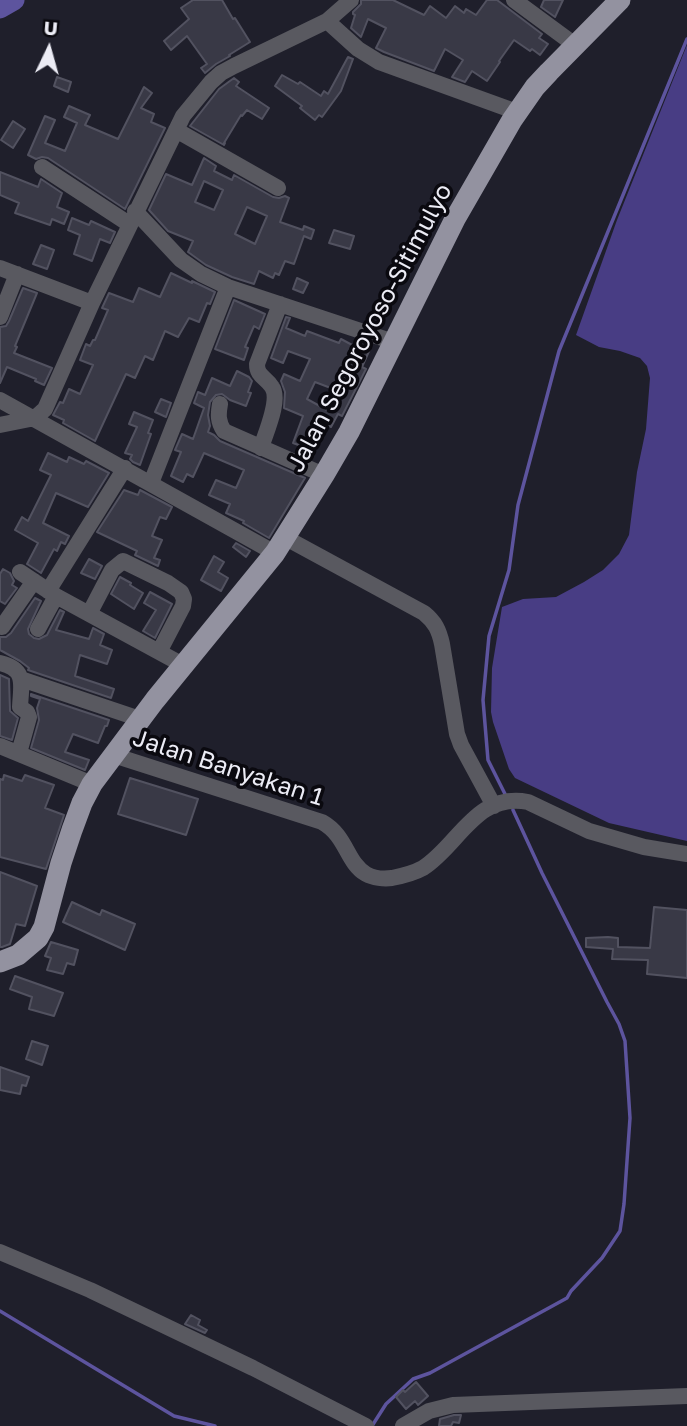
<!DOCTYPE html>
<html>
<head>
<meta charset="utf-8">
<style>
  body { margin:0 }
  #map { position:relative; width:687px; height:1426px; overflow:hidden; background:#1f1f2b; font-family:"Golos Text",sans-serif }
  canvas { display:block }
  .north { position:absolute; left:14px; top:14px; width:70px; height:70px; -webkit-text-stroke:5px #0a090f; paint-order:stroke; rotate:5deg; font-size:19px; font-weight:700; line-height:28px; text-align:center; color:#ececf5 }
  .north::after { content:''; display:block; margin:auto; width:24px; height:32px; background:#ececf5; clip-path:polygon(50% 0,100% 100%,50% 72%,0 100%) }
</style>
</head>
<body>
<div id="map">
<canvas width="687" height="1426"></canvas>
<div class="north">U</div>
</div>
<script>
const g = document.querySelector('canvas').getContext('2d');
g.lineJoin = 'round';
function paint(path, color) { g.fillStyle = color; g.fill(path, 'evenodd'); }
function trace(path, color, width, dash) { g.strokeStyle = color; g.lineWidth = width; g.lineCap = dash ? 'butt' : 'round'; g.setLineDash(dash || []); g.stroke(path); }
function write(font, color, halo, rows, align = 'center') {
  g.font = font + ' "Golos Text",sans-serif'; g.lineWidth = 7; g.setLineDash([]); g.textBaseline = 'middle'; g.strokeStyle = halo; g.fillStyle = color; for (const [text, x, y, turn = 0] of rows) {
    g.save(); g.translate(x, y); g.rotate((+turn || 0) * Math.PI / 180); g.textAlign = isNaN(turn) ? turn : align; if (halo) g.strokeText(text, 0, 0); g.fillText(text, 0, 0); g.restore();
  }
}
const forest = new Path2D(`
  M687,45V841L609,823L515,778L509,769L493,722L491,712L492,668L502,607L523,599L556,597L584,582L603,570L619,554L629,535L637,472L646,429L650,378L647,366L640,358L620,351L599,347L576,335L617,220Z`);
const stream = new Path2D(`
  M505,794L488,760L483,700L489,636L509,570L518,505L559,351L687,39
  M0,1311L174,1416L215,1426
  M372,1426L386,1404L413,1379L430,1373L567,1298L571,1291L602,1258L620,1231L624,1204L630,1118L625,1041L619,1024L607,1002L542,873L513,810`);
const river = new Path2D(`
  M0,8L14,0`);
const building = new Path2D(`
  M193,0H222L233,19L235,18L250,42L229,55L230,56L216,64L205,73L201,68L207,64L187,36L171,50L164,41L189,19L181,8Z
  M361,0H393L424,15L430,6L446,18L455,6L464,13L466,9L476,15L487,0H497L542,34L539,38L548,44L540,55L532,49L530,51L514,40L499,61L500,62L487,81L472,71L465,82L452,77L463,60L445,49L434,71L384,52L376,48L386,28L368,19L361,37L351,28L355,15L353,14V12L361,4Z
  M544,0H563L555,17L541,7Z
  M348,57L353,59L341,91L322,117L319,115L315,120L300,108L302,106L275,86L282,75L298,84L300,82L321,96L324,91L328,94Z
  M57,77L71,82L68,92L54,86Z
  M234,78L239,82L236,86L269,108L262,119L247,110L242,116L241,115L224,143H225L224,145L190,126L219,89Z
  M144,87L152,93L141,108L154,114L151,122L165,128L125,209L48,158L42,157L36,159L28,155L45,116L55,120L45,143L65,151L77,123L64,117L69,106L90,115L85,125L118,139Z
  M13,121L25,129L13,148L1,140Z
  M204,158L216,166L214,171L232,180L234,175L273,197L279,198L285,196L289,198L280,222L303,230L304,226L314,230L311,239L304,236L294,264L285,261L279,275L275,273L273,278L259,271L254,284L232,277L206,265L188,252L193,241L168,231L149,210L166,174L192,185ZM204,181L223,190L214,210L195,202ZM247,207L267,216L255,244L235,234Z
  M0,172L38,187L41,179L62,193L57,207L69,212L64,224L52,219L50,225L15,213L19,203L0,195Z
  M72,218L89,225L91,221L115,232L110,243L100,239L92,261L74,254L80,235L68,230Z
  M334,230L354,236L350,249L329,243Z
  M41,245L54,250L47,269L33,264Z
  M171,273L192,283V281L215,292L210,304L207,303L199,322L189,318L178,337L165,331L153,360L145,356L135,378L126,374L95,441L63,423L64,420L53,415L60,402L63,403L69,389L80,394L93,365L80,360L86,344L90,346L93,340H95L108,310L102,308L109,293L133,302L139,288L160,297Z
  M297,278L308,283L303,293L293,289Z
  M23,288L37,293L15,346L17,347L14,353L52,368L44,385L35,381L36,379L7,367L0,383V327L6,326L9,321Z
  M234,300L265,314L259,329L254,326L245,347L248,348L244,360L215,349Z
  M286,317L290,318L286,328L305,336L307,331L339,343L341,339L356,347L358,344L370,349L362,367L366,369L342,416L338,414L331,427L320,422L309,449L293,443L303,416L284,408L285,392L281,381L284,374L300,381L310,359L288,351L283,363L271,358ZM315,382L336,390L327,410L307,399Z
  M237,371L249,377L252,381L248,392L251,393L246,406L230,400L222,394L216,395L210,402L208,415L210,426L208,432L214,435L220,441L305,478L269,538L243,523L244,521L226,513L230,504L209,495L216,480L236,488L244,470L204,453L193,477L187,474L183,482L171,476L181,452L175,450L182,434L193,439L204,408L194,403L198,392L205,395L212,378L230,386Z
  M161,399L171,403L166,417L155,412Z
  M134,412L153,420L148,433L151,434L140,465L133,462L130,459L132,455L125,453L137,427L129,424Z
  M48,453L67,462L69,457L84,464L86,461L109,473L88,507L56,493L43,523L69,536L65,544L61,542L57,551L54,549L41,573L27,564L38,543L15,530L22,517L28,521L51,475L40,470Z
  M124,490L138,495L140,490L172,507L166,519L160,517L152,536L162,540L154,558L160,560L158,566L135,555L137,551L97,532Z
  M236,543L250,551L246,557L233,547Z
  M214,556L224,562L218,572L228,578L221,591L201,580Z
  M89,559L102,566L95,579L81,573Z
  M3,569L10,573L14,581L12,585L17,588L5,604L0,601V574Z
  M120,577L131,583L130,585L143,593L134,609L111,594Z
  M150,592L172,604L155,638L143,631L156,610L144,603Z
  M35,598L41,601L28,629L29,634L34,638L39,639L47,635L60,610L64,612L56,630L89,639L93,628L104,634L100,645L112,650L107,664L80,655L75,676L114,689L111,698L28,670L29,668L20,661L0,650V637H6L11,633Z
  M0,675L9,679L10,711L18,718L12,740L0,736Z
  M31,694L109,720L107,726H105L98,743L73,734L65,752L89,760L85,770L31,748L39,720L37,708L40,699L31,696Z
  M4,775L22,781L25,775L54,785L45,808L64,815L46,869L0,857V779L3,780Z
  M130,778L198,799L186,835L118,814Z
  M0,872L37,886L25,926L16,924L10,944L2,947H0Z
  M72,902L100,915L102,910L135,924L125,950L63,922Z
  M654,907L687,910V978L647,974L648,960L612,959L613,949L586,947V938L608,937L618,938V947L650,948Z
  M51,942L78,950L74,965L67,963L63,974L47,970L51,958L45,956Z
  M15,976L63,993L54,1016L29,1009L32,997L10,989Z
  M32,1041L48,1046L42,1065L26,1059Z
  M0,1067L29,1077L26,1086L22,1085L20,1094L0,1090Z
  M191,1315L200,1320L198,1325L207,1330L205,1333L185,1324Z
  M416,1382L428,1396L418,1405L415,1401L406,1409L396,1397L403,1390L405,1392Z
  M454,1415H461L459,1423L453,1422L451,1426H439L440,1419Z`);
const minor = new Path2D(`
  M514,0L575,45
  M327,21L358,49L379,62L517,112
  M176,130L278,188
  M42,167L129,224
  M135,211L181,260L201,274L228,287L394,342
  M0,268L92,303
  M0,317L17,274
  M0,400L275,553
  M220,404C218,415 218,422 224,431L324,475
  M0,425L35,418L45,409L92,303L183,116L211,82L221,73L234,66L327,21L351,0
  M261,448C265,434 281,400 272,387C266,377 257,377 257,364L280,304
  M151,483L228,287
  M284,537L424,613C435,622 439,630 442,644L457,734L461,745L494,806
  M20,572L56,596L183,665
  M48,591L125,468
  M89,614L112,570L123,561L168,583L181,592L184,599L183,606L159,652
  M2,627L34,581
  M38,629L56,596
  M0,663C27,669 21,685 20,707L27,712L29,717L19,753
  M21,679L140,719
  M0,746L92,784
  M113,755L322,822C347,836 346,862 366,874C373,878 384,879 392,878C402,876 414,873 423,868C459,845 476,792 528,802L589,831L644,847L687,854
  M0,1252L90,1290L253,1368L366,1426
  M403,1426L429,1411L453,1405L687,1396`);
const major = new Path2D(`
  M0,962L18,955L38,938L44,927L61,863L72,830L82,803L92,784L155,700L275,553L324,475L349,432L455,219L512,120L535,87L549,72L620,0`);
const streetNames = [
  ["Jalan Segoroyoso-Sitimulyo",370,328,-62],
  ["Jalan Banyakan 1",228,768,18]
];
paint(forest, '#483d84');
trace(stream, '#5d549e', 3.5);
trace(river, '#5d549e', 21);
paint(building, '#393946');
trace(building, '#525260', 2);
trace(minor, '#595960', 16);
trace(major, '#9392a0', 21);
write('24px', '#ececf5', '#0a090f', streetNames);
</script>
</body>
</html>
